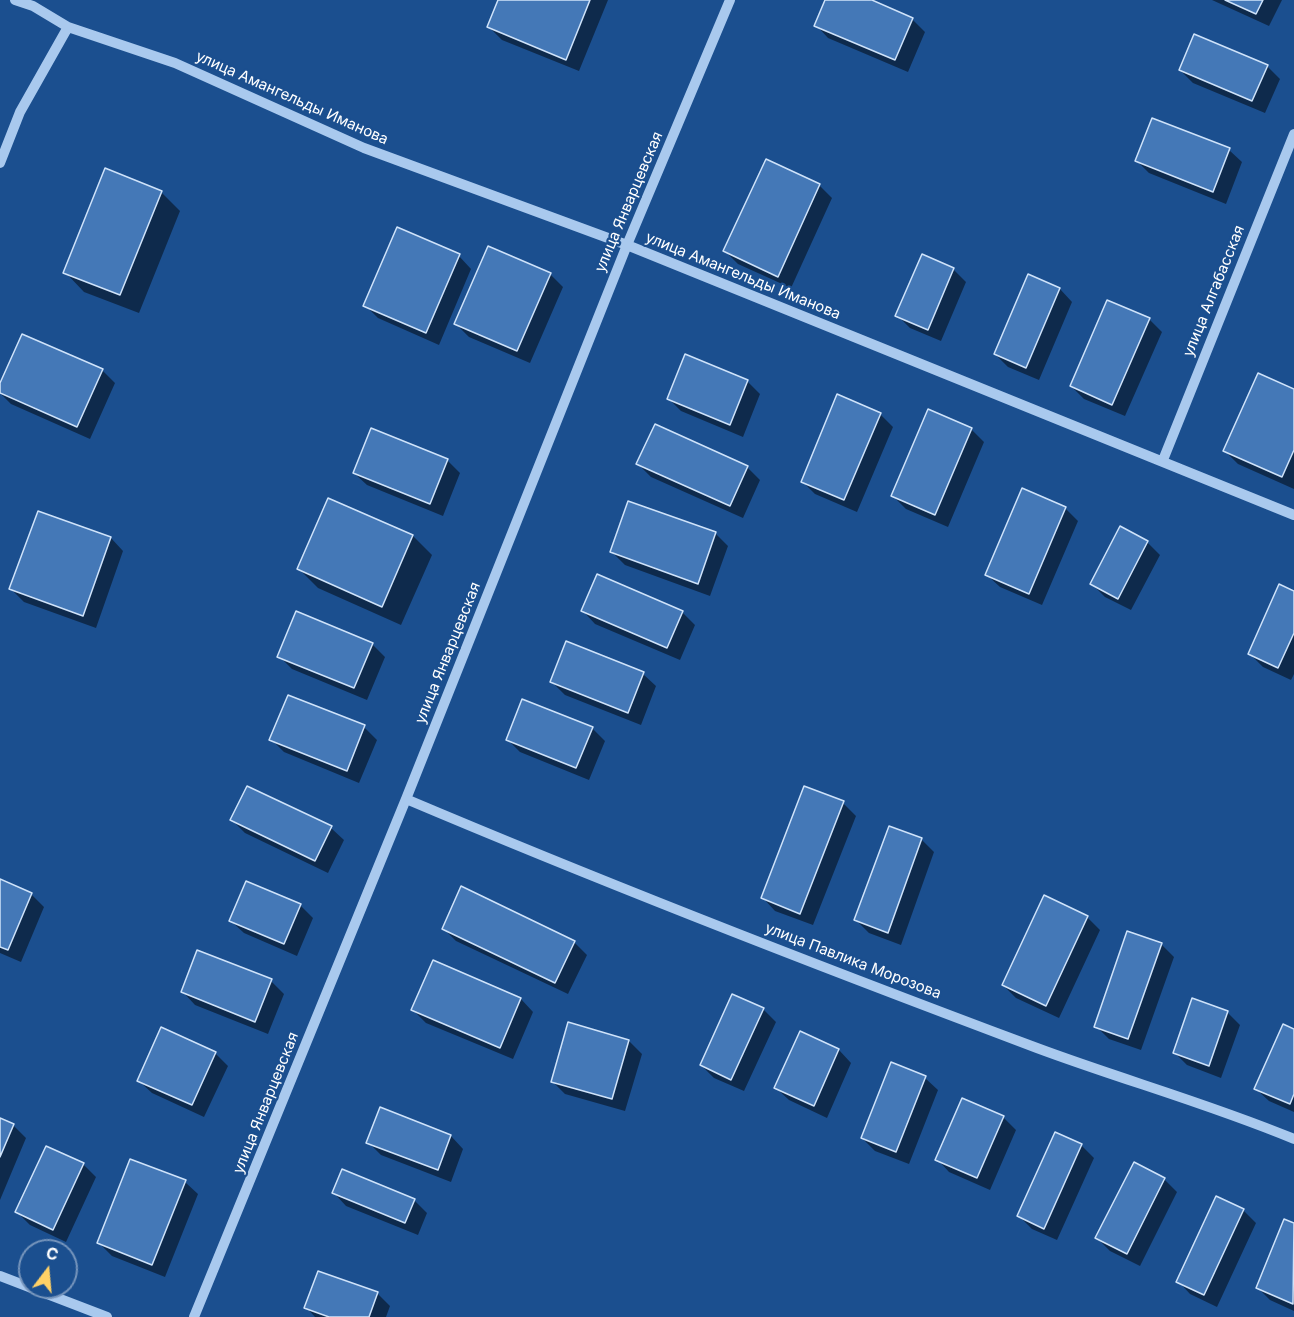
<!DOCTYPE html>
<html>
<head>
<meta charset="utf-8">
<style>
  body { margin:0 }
  #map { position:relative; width:1294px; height:1317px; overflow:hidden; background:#1b4f8f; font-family:Inter,sans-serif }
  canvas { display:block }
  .north { position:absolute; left:18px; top:1239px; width:60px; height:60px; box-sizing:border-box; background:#1b4f8f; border:2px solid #7695bc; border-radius:50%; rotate:16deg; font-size:16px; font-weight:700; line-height:24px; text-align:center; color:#fff }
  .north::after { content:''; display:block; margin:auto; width:21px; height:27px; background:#ffd166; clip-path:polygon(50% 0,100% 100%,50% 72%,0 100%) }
</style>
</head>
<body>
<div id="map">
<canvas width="1294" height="1317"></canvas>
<div class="north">С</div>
</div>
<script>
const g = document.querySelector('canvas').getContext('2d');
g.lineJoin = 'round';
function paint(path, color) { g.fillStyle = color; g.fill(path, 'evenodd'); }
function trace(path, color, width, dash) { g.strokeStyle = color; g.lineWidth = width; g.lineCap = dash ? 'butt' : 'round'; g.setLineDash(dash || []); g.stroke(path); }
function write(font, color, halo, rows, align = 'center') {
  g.font = font + ' Inter,sans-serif'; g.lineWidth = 4.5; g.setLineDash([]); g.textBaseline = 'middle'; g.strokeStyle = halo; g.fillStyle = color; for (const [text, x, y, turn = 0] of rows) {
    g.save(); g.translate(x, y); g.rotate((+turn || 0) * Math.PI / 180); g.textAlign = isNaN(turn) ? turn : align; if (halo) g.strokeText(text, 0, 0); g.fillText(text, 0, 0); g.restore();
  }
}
const shadow = new Path2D(`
  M500,0H608L579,71L502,40L489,27Z
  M826,0H868L912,19L925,32L908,72L828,38L816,25Z
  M1212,0H1282L1269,26Z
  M1267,66L1280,79L1265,113L1193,83L1180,70Z
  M1152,120L1229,150L1242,162L1226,204L1149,173L1136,160Z
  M766,161L819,185L832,198L791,288L738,264L725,251Z
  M161,192L180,211L139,313L84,292L65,272Z
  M459,256L471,269L439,345L378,318L365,305Z
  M953,269L966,282L941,341L910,328L897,315Z
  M550,274L563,287L530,363L469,337L456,324Z
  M1029,276L1060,289L1072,302L1039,380L1008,367L995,354Z
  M1149,319L1162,332L1125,416L1084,399L1071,386Z
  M686,356L748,382L760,394L743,437L681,411L668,398Z
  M102,370L115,383L90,439L11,404L0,393V387Z
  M1294,391V489L1238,464L1225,451Z
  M880,414L893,427L857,512L815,494L802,481Z
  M971,429L984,442L948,527L906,509L893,496Z
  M447,460L460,473L443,516L367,485L354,473Z
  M638,464L747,467L760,480L743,518L651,477Z
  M1065,508L1078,521L1042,605L1000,587L987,575Z
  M39,513L111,538L123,551L96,628L24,602L11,589Z
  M715,533L728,546L710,596L625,565L612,552Z
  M413,536L432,555L401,625L318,588L299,569Z
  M1147,542L1160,555L1131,610L1105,597L1092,584Z
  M1294,593V674L1291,680L1263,667L1250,654Z
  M583,611L682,612L695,625L680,660L595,624Z
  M372,644L385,657L367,700L292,669L279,656Z
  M643,674L656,686L641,725L565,695L552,682Z
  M364,727L377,740L359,783L284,752L271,739Z
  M592,728L605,741L589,780L520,752L507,739Z
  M843,803L856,816L813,925L775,911L763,898Z
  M232,820L331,828L344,840L328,873L245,833Z
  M921,839L934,852L901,945L869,933L856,920Z
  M0,880L31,894L44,907L21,962L0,953Z
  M1045,897L1087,917L1100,930L1059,1018L1016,998L1003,985Z
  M300,905L313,918L297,956L244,933L231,921Z
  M443,928L574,942L587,955L568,994L456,941Z
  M1161,944L1174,957L1141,1050L1109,1039L1096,1026Z
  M433,962L521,999L533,1012L513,1059L426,1023L413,1010Z
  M271,981L284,994L268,1034L195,1005L183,992Z
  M763,1009L776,1022L744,1091L714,1078L701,1065Z
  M1227,1012L1240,1025L1221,1078L1187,1065L1174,1052Z
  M1294,1030V1112L1269,1101L1256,1089Z
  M629,1041L642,1054L625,1111L565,1094L552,1081Z
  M839,1050L851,1063L827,1118L789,1100L776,1088Z
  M215,1053L228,1066L204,1117L152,1093L139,1081Z
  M925,1078L938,1090L909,1164L875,1151L862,1138Z
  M963,1100L1003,1117L1016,1130L990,1190L949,1172L937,1159Z
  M0,1120L13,1125L26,1138L0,1200Z
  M451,1136L463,1149L451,1182L381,1155L368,1142Z
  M1081,1145L1094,1158L1057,1240L1032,1229L1019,1216Z
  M83,1164L96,1177L66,1242L30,1225L17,1212Z
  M1164,1179L1177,1192L1140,1266L1110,1251L1097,1238Z
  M185,1182L198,1194L165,1277L112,1256L99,1243Z
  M334,1193L414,1200L427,1213L418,1235L346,1206Z
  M1217,1198L1243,1210L1256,1223L1217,1307L1190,1294L1178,1281Z
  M1285,1221L1294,1225V1311L1270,1300L1257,1287Z
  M377,1293L390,1306L386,1317H315L306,1307Z`);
const building = new Path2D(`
  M498,0H590L566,60L487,27Z
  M825,0H872L913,18L895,60L814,26Z
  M1225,0H1263L1256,14Z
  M1194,34L1268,65L1252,101L1179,70Z
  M1152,118L1230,148L1213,192L1135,161Z
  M766,159L820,184L778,277L723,251Z
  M105,168L162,191L120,295L63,273Z
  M397,227L460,254L426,333L363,306Z
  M488,246L551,273L517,351L454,324Z
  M922,254L954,268L928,330L895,316Z
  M1028,274L1060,288L1026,368L994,354Z
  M1107,300L1150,318L1112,405L1070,386Z
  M22,334L103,369L77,427L0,393V383Z
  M685,354L748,380L730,425L667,399Z
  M1258,373L1294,389V450L1282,477L1223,451Z
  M837,394L881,413L844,500L801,482Z
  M928,409L972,428L935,515L891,496Z
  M655,424L748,466L730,506L636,464Z
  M371,428L448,459L430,504L353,473Z
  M1022,488L1066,507L1029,594L985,575Z
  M328,498L413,535L382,607L297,569Z
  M628,501L716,532L698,584L610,552Z
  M38,511L111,537L83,616L9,589Z
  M1120,526L1148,541L1118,599L1090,584Z
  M597,574L683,611L667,648L581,611Z
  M1279,584L1294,591V633L1278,668L1248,654Z
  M296,611L373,643L354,688L277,657Z
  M566,641L644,672L628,713L550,682Z
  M288,695L365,725L347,771L269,740Z
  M522,699L593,727L576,768L506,740Z
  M247,786L332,826L315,861L230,820Z
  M804,786L844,801L800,914L761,898Z
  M889,826L922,838L888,933L854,920Z
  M0,879L32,893L8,950L0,947Z
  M246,881L301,904L284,944L229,921Z
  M461,886L575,941L555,983L442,929Z
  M1044,895L1088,916L1046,1006L1002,985Z
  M1127,931L1162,943L1128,1039L1094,1027Z
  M197,950L272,979L255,1022L181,992Z
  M433,960L521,998L500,1048L411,1010Z
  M732,994L764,1008L731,1080L700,1065Z
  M1192,998L1228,1011L1209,1066L1173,1053Z
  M568,1022L629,1040L612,1099L551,1082Z
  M1283,1024L1294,1029V1094L1290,1104L1254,1089Z
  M161,1027L216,1052L192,1105L137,1081Z
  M800,1031L839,1049L814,1106L774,1088Z
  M891,1062L926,1076L896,1152L861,1138Z
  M962,1098L1004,1116L977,1178L935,1160Z
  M380,1107L451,1135L438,1170L366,1143Z
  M0,1118L14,1124L0,1157Z
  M1055,1132L1082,1144L1044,1229L1017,1216Z
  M46,1146L84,1163L53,1230L15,1212Z
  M130,1159L186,1180L152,1265L97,1243Z
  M1134,1162L1165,1178L1127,1254L1095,1238Z
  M342,1169L415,1199L405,1223L332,1193Z
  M1216,1196L1244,1209L1204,1295L1176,1282Z
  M1284,1219L1294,1223L1293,1304L1256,1288Z
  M318,1271L378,1292L369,1317H329L304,1308Z`);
const minor = new Path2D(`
  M15,0L33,6L68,27L175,63L364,148L627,245L1294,515
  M0,163L20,112L68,27
  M1163,460L1294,134
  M406,799C614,887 826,969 1037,1048C1123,1080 1210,1104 1294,1139
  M0,1276L107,1317
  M194,1317L406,799L627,245L730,0`);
const streetNames = [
  ["улица Амангельды Иманова",292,98,24],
  ["улица Январцевская",629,202,-67],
  ["улица Амангельды Иманова",743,276,22],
  ["улица Алгабасская",1214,291,-68],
  ["улица Январцевская",448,653,-68],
  ["улица Павлика Морозова",853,961,21],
  ["улица Январцевская",266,1103,-68]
];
paint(shadow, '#0007');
paint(building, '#4478b7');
trace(building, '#cfe3fa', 1.5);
trace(minor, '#a9c9ee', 10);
write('15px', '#fff', '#1b4f8f', streetNames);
</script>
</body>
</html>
